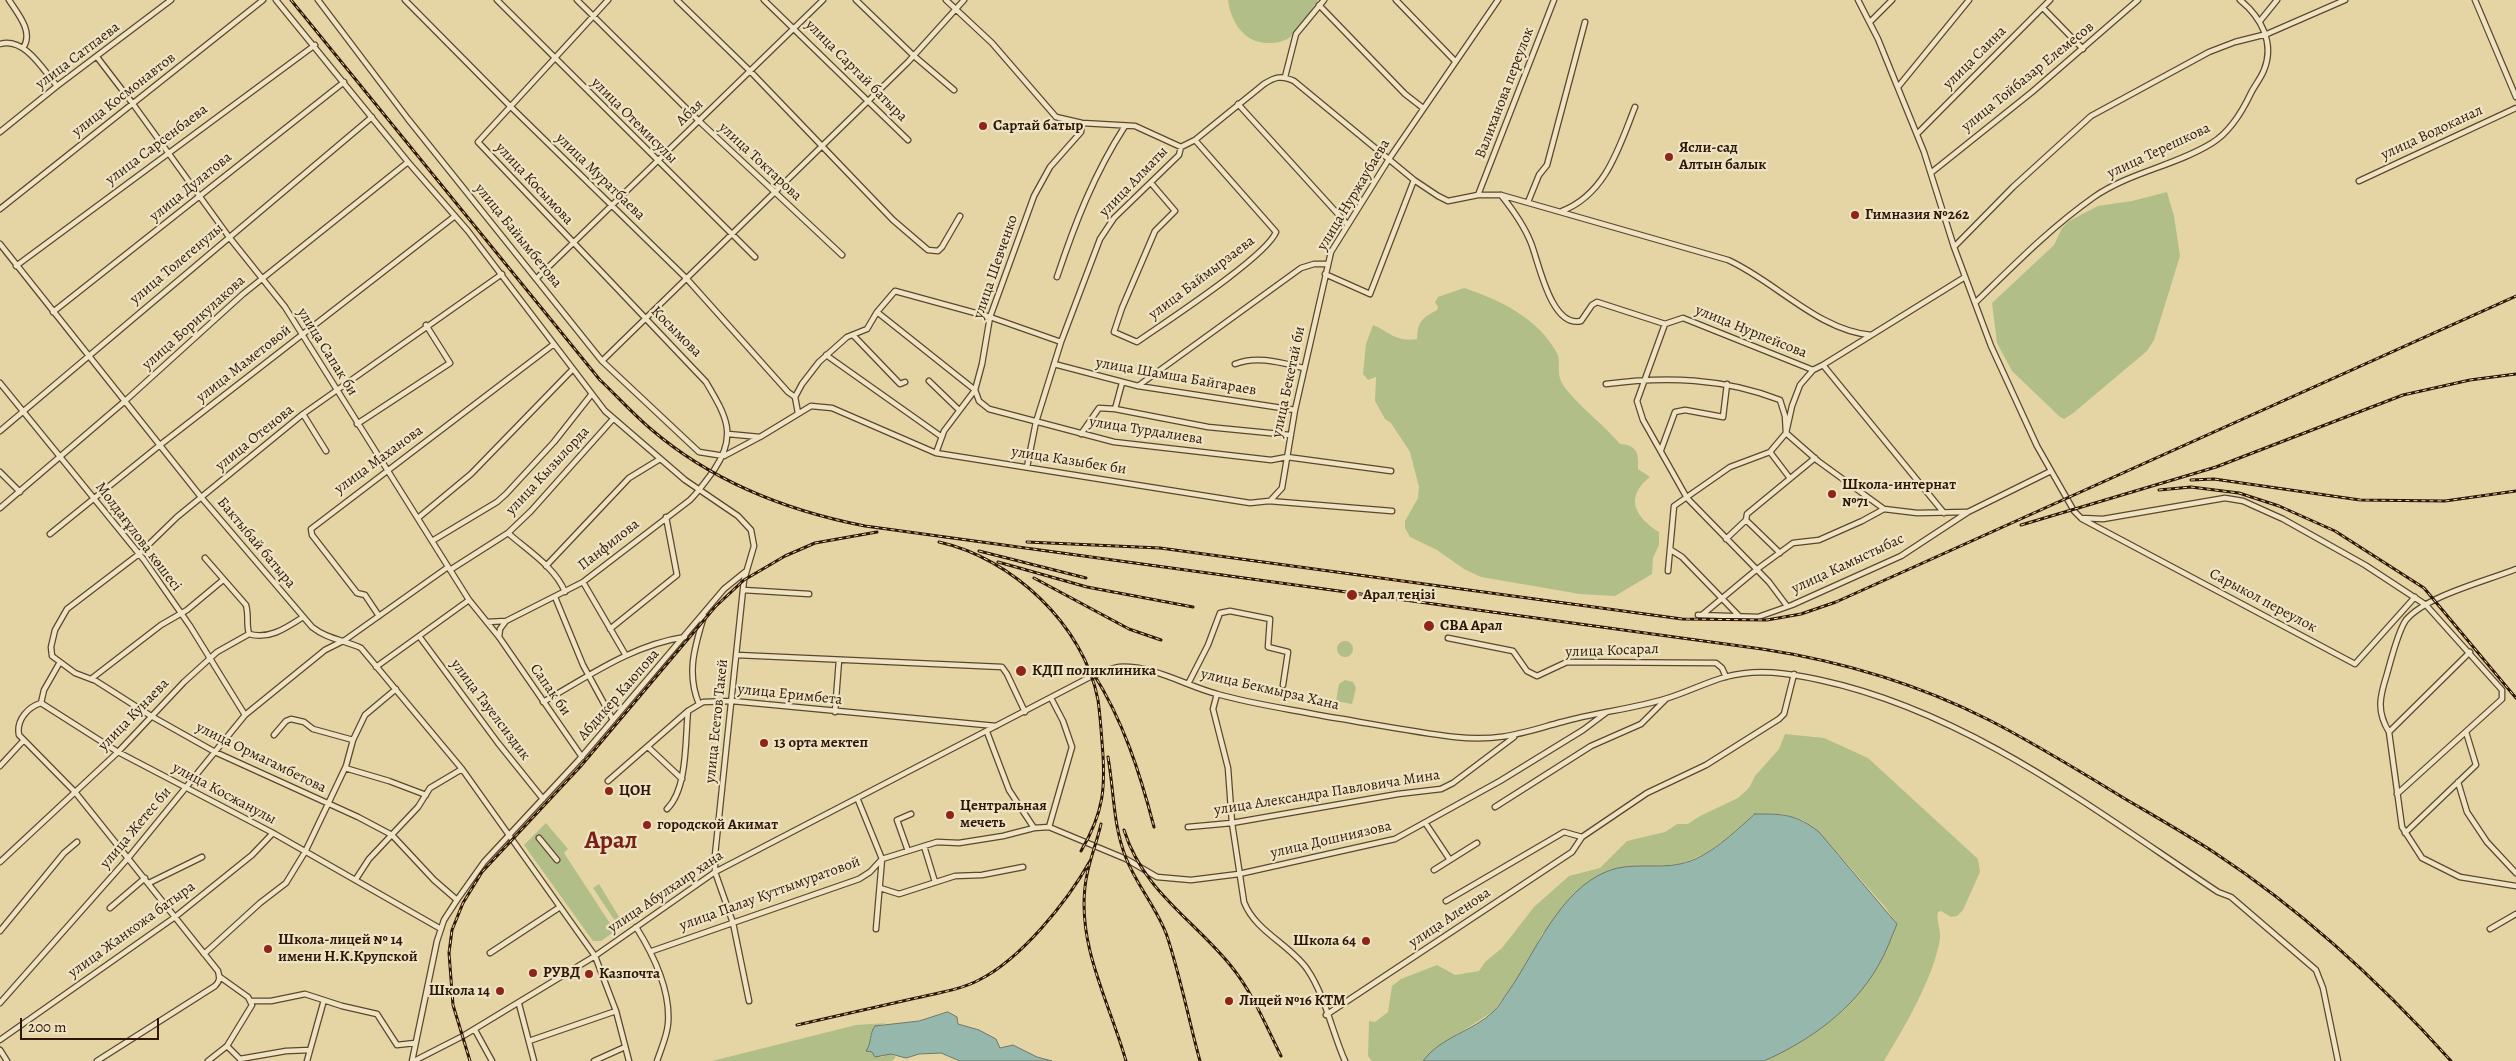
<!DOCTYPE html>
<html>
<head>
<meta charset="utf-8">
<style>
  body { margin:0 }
  #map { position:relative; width:2516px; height:1061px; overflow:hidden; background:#e5d5a5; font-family:Alegreya,serif }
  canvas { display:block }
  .scale { position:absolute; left:20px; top:1018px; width:139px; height:22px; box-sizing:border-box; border:2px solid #2f1606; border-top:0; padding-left:6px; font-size:15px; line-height:18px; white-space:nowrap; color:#2f1606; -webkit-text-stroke:4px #eee4c4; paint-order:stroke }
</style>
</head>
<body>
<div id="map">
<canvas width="2516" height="1061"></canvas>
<div class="scale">200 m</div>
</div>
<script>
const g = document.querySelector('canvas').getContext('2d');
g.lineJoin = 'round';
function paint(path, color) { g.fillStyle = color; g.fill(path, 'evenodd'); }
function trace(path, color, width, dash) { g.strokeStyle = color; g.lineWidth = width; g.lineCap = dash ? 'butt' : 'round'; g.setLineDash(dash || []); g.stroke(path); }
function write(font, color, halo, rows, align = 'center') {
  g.font = font + ' Alegreya,serif'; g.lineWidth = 4.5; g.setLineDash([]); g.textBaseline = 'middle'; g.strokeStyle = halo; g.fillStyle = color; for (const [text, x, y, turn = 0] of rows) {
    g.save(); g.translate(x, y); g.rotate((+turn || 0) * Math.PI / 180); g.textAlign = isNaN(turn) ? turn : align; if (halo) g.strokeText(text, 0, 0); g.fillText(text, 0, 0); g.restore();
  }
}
const green = new Path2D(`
  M1228,0H1318C1310,12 1301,27 1290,37C1284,42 1275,43 1268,43C1244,43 1231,22 1228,0Z
  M2167,192L2174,216L2180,256L2154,340L2147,351L2072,414L2064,419L2060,417L2012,371L1997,343L1992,303L2054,245L2062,228L2069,221L2098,206L2132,201Z
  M1464,288C1500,300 1538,318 1557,353C1562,364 1554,374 1566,389C1582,409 1603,424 1620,444C1637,445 1639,453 1638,469L1650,477C1624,497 1635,517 1659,532V545L1653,558L1652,574L1615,596L1580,594L1481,577L1464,569L1437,550L1410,537L1405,528V521L1418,498L1419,487L1410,452L1391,423L1385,419L1375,401L1376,377L1368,380L1363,374L1366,344L1373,325C1392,333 1395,342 1417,339C1418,321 1421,319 1437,310L1438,307L1435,302L1438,297Z
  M1337 649a8 8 0 1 1 16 0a8 8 0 1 1-16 0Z
  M1345,680L1353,682L1356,688L1352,704L1336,701L1339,684Z
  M1785,734L1824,738L1868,758L1978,859L1980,872L1963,910L1957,916L1951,917L1941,911L1938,912C1936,921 1941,929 1940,939C1934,977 1904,1028 1884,1061H1764L1813,1034L1845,1009L1897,924L1885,907L1819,832L1803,820L1782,814H1755L1726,839L1706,853L1681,864L1609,870L1542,934L1527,965L1494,1011L1434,1049L1423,1061H1372L1368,1056L1369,1021L1375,1022L1388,1012L1392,986L1401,979L1437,965L1455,975L1479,971L1485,962L1502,948L1534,907L1569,876L1600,868L1627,841L1665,832L1677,824H1688L1700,816L1738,798L1749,788L1755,776L1779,749Z
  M546,823L568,849L564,853L613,928L617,924L593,888L599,884L624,925L601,941H593L524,845Z
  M886,1023C869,1028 868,1036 872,1052L881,1057L891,1054L896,1057L892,1061H712L856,1025Z`);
const water = new Path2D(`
  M1755,814C1784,814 1796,814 1819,832L1897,924C1891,938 1886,953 1878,966C1853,1010 1809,1041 1764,1061H1423C1440,1037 1474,1031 1494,1011C1500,1006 1503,998 1508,992C1536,952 1559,890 1608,871C1630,862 1657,869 1680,864C1709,858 1734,832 1755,814Z
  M948,1012L957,1017L958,1024L979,1030L996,1039L1000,1048L1013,1045L1037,1057L1052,1061H960L941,1053L919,1054L906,1058L891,1054L875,1057L872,1052L866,1051C872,1043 869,1034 875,1026L919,1021Z`);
const minor = new Path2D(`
  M9,0C18,14 34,32 23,48
  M276,0L408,162L468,231L605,411L685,480L738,516L751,530L754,546L744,580L715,855V872L733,923L749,1001
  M318,0L408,119L602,361L699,452L724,456
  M405,0L510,106L687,279L788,392L795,397L802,384L819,362L847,337L867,329L877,312L895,291L990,317L1061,342
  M497,0L755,257
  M577,0L699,121L842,255
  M677,0L750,71L893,220L928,250L938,251L942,247L960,216
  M764,0L908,140
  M856,0L914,56L954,90
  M946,0L992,43L1056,117L1082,123L1135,126L1181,147
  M1396,0L1455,61
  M1858,0L1878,39L1924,152L1954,247L1991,346L2037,446L2074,511L2081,518L2103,519L2225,498L2243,501L2283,519L2365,565L2426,605L2502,690V699L2397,794
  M2475,0L2516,97
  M1319,5L1405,94L1423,108
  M2043,8L2083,49
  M1871,21L1892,0
  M2260,21L2277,0
  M0,44C25,37 43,70 57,86
  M97,57L133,104L229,237L285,307L469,600L499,637L582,757
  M1285,77L1296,34L1324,0
  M1898,87L1969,0
  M1238,104L1347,224
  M0,132L57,86L171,0
  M1917,134L2050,0
  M1181,147L1195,140L1264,84C1275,77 1281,75 1294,81L1414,180L1438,196L1448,201L1478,195H1501L1728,260C1775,281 1819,331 1871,335
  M1932,172L2032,92L2138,0
  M2359,181L2516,108
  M1151,183L1175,211L1155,231L1122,308L1114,332L1137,342C1164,323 1266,257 1276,232L1195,140
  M1478,195L1554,0
  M1501,195C1513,210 1524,225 1531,243C1539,263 1551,328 1581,321L1592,305L1597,302L1665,324L1683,318L1813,370L1823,365L1944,513
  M1528,202L1539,175L1547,165L1585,22
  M0,209L263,0
  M1562,211C1606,194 1619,147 1635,107
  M0,244L201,497L312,627C327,639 344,640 361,648L462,769L595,956L616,1011L629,1061
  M1954,247L2013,187L2091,116L2209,52L2235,42L2267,34L2345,0
  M16,266L315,45
  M1325,274L1370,294L1414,180
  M1057,277C1075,223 1094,174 1125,126
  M536,279L823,0
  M1975,303C2013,266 2050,228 2094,197C2130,172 2175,166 2212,143C2230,132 2242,112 2251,93C2255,85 2261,78 2264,70C2275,43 2261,17 2240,0
  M53,312L344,82
  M877,312L975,390L979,401L989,409L1114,442L1271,460L1287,457L1391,471
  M1665,324L1637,401L1643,420L1687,498L1769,582L1787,606
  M853,335L900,384L905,382
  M826,355L942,437
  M602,361L908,62L964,0
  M1054,364L1138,386L1295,410
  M1235,364C1257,355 1282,363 1304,368
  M1823,365L1965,277
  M929,381L959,410
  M0,383L144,560L190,626L245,715
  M1606,384C1666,376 1723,378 1780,400L1785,416L1786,433L1818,461L1884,509
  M1138,386L1301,268L1314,264H1327
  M795,397L798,413
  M1115,409L1208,427L1290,435
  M303,414L326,451
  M357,424L450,363L426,325
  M0,431L372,117
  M728,434L760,437L811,406L832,408L936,453L1250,503L1269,501L1392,511
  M1081,434L1099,408L1115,409L1122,383
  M1661,450L1675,412L1685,410L1723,417L1727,384
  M1770,452L1789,477
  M936,453L944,431L975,390L982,364L990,317L1034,196L1050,167L1081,132L1082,123
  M724,456L758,438
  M1027,467L1036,422L1061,342L1100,239L1114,218L1179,155L1181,147
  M0,472L20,492
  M1270,501L1282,488L1295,410L1331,252L1389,159L1498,0
  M0,508L125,401L243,294L408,162
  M418,518L471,474L572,370
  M2082,519L2355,664L2415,597
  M1746,520L1780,553
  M508,533C527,550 555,567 565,592
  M50,534L160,445L455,216
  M1726,539L1746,520L1747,514L1815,458
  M432,541L497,502L506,494L554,442L591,395
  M1671,550L1682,557L1739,616
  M205,558L246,605C249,616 246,623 249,634
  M546,566L629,478L660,459
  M2516,569C2486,581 2426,596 2406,620C2398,631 2391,660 2387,674C2380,696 2376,711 2389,732L2402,827L2422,858L2460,877L2516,886
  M450,570L508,533L531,511L613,419
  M1668,571L1674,506L1730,467L1770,452L1786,433L1792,406L1800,385L1813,370
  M583,582L625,654
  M743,590L809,594
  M555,597L583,665L613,720
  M1698,615L1758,617L1792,605L1901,556L1968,512L2051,471
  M1702,615L1756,570L1793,543L1819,540L1862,521L1884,509L1917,513L1967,512
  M379,616L365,595L357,593L312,535L311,529L554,344
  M487,622L506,621
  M610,629L677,575L666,517
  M419,636L498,743L543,799
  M499,637L500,629L506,621L583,582L690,500C699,491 706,481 714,470C738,435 726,416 706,382L478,142L608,0
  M1448,638L1513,651L1527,671L1537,676L1567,662L1716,663L1722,668L1726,677
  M737,655L1002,667L1007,674L1025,712
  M376,667L469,600
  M91,679L161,625L187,610L223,580
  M1188,684L1208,645L1220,613L1230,611L1270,619L1268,647L1288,652L1283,685
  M1217,694L1213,709L1228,768L1232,823L1244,902C1255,931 1289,944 1307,969C1325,995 1332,1032 1345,1061
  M543,702C589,676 632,645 685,637
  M41,703L44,690L60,662
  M699,704C686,673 695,646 704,616
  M835,712L839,660
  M2389,732L2470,652
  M274,735L286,721L291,719L304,722L313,729L353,740
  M648,747L682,779
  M0,766L23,741
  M345,768L389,781L426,795
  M608,781L688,711L703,702L732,701L996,726
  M2458,782L2467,812L2487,842L2516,873
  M858,800L882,859L876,929
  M1495,807L1591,746L1641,724L1666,699
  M667,809C688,788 685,740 688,711
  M1426,824L1450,860
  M1049,827L1072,747L1063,721L1051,698
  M1188,827L1232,823L1398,794L1441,789L1453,783L1514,737
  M1034,828L1049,827L1126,859L1157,877L1191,880L1239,874L1395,839L1500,781L1583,730L1607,712
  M2405,833L2476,765L2466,732
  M539,838L557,860
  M924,846L935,882
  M908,851L897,820L911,814
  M0,862L118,752L184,682L217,652L249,634C269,640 286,628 303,617
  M1434,870L1477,843
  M356,879L369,859L418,807L430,788L462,769
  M149,883L202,857
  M880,888L899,894L955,876L982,875L1023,867
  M457,900L434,880L392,835L358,817L215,752L151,716L96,681L75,673L52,656L51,647L55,630L67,609L139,554L177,517L303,414L502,274
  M1446,901L1564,832L1582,837L1647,793L1706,765L1779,719L1784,714L1794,674
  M110,908L145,878
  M636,927C653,954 671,990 668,1024C667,1036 661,1049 657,1061
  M2490,929L2516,914
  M0,931L64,853L77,842
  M652,951L859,879L870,872L882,859L924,846L937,842L959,843L1003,836L1034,828L1009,790L987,732
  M490,953L560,907
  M204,954L260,903L286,883L305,852L328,804L346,766L353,740L365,715L396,689
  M252,1001H271L305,994L342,1006L377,1014L397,1045L415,1043
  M0,1003L129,857L245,715L325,650L345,640L448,567
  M519,1004L534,1061
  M1326,1015L1572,852L1582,837
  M475,1030L492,1061
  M0,1040L175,917L252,855L273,833
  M529,1041L616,1011
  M227,1046L240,1059
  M0,1050L7,1061
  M240,1059L286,1051L310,1050
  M97,1061L215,986C220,981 220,978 218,971L75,792L19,735C16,720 28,707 41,703L118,752L273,833L441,929
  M208,1061L227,1046L252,1005L248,997L220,977
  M307,1061L324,1000
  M412,1061L437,941L444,920L457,900L484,862L578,761L724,589L745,572
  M414,1061L463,1036L595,956L715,872L1090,677C1099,674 1110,668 1119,667C1153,665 1186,686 1217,694C1252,704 1289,709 1324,716C1368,723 1411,732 1455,737C1499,742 1521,733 1562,722C1597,712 1634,709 1668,698C1687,692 1705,683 1725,677C1757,668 1788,673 1820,680C1968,712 2093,809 2218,892L2231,897L2316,970L2323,988L2338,1061
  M594,1061L625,1047`);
const rail = new Path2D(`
  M291,0L600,380C618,397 634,415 652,430C713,482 788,511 865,526L1762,649C1841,661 1918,684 1989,720C2036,744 2081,772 2127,800C2156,817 2186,834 2215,853C2303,911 2381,983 2451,1061
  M2191,480L2214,479L2360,500L2445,501L2516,491
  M2159,490L2191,487L2239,493L2279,506L2335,531L2424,588L2516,698
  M2021,525L2216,467L2403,395L2470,380L2516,374
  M939,542C1012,558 1084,625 1098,700C1100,714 1101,728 1102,742C1106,787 1104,812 1081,851
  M1027,542L1160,548L1682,619L1767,620L1801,614L1836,602L2516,296
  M979,551L1086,578
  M998,562L1087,587L1193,607
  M1034,578L1129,629L1161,640
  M1093,673C1123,720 1140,773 1154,827
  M1108,757C1114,791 1113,826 1126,858C1137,886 1157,908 1167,936C1180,975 1189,1021 1200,1061
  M1101,824C1096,846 1087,865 1085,887C1078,948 1110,1004 1126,1061
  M1124,830C1143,891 1194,920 1231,966C1253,993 1266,1026 1281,1056
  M797,1025C837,1016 876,1007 916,998C937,993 960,990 979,980C1021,959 1067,902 1090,861
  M470,1061L453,1005L449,953L452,930L463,903L482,872L580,767L715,607L744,580L785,556L815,543L877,532`);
const markers = [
  [983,126,5,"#8f2418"],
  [1669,157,5,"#8f2418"],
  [1855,215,5,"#8f2418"],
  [1832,494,5,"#8f2418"],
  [1352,595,6,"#8f2418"],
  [1429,626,6,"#8f2418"],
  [1021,671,6,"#8f2418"],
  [764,743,5,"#8f2418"],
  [609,791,5,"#8f2418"],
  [950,815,5,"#8f2418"],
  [647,825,5,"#8f2418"],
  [1366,941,5,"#8f2418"],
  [268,949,5,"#8f2418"],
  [533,973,5,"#8f2418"],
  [589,974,5,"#8f2418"],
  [500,991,5,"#8f2418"],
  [1229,1001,5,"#8f2418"]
];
const streetNames = [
  ["улица Сатпаева",78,56,-37],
  ["улица Саина",1975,58,-45],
  ["улица Сартай батыра",856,71,45],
  ["улица Тойбазар Елемесов",2028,77,-39],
  ["Валиханова переулок",1505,93,-69],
  ["улица Космонавтов",124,95,-38],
  ["Абая",690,113,-44],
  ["улица Отемисулы",634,121,45],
  ["улица Водоканал",2432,133,-25],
  ["улица Сарсенбаева",157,145,-37],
  ["улица Терешкова",2159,151,-25],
  ["улица Токтарова",760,162,43],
  ["улица Муратбаева",600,177,44],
  ["улица Алматы",1134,182,-46],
  ["улица Косымова",534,184,47],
  ["улица Дулатова",191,187,-39],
  ["улица Нуржаубаева",1354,195,-59],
  ["улица Байымбетова",518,236,51],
  ["улица Толегенулы",177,264,-40],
  ["улица Шевченко",996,267,-71],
  ["улица Баймырзаева",1202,278,-37],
  ["улица Борикулакова",194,323,-42],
  ["Косымова",676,332,45],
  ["улица Нурпейсова",1751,332,22],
  ["улица Сапак би",327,352,58],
  ["улица Маметовой",244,364,-38],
  ["улица Шамша Байгараев",1176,377,10],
  ["улица Бекетай би",1289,382,-78],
  ["улица Турдалиева",1146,431,9],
  ["улица Отенова",255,438,-39],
  ["улица Маханова",379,460,-36],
  ["улица Казыбек би",1069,461,9],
  ["улица Кызылорда",548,471,-47],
  ["Молдағұлова көшесі",138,537,53],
  ["Бактыбай батыра",256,543,50],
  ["Панфилова",609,545,-38],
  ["улица Камыстыбас",1848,564,-25],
  ["Сарыкол переулок",2263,601,28],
  ["улица Косарал",1612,651,-2],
  ["Сапак би",550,690,55],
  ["улица Бекмырза Хана",1270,690,13],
  ["Абдикер Каюпова",619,695,-49],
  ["улица Еримбета",790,695,6],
  ["улица Тауелсиздик",490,710,53],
  ["улица Кунаева",134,715,-46],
  ["улица Есетов Такей",717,721,-84],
  ["улица Ормагамбетова",261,758,26],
  ["улица Александра Павловича Мина",1327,793,-9],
  ["улица Косжанулы",224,794,28],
  ["улица Жетес би",136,828,-50],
  ["улица Дошниязова",1331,840,-13],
  ["улица Абулхаир хана",666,892,-34],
  ["улица Палау Куттымуратовой",770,894,-20],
  ["улица Аленова",1450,918,-34],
  ["улица Жанкожа батыра",132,930,-36]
];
const poiNames = [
  ["Сартай батыр",993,126],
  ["Ясли-сад",1679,148],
  ["Алтын балык",1679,165],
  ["Гимназия №262",1865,215],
  ["Школа-интернат",1842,485],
  ["№71",1842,502],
  ["Арал теңізі",1363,595],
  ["СВА Арал",1440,626],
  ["КДП поликлиника",1032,671],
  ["13 орта мектеп",774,743],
  ["ЦОН",619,791],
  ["Центральная",960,806],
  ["мечеть",960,823],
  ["городской Акимат",657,825],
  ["Школа-лицей № 14",278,940],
  ["имени Н.К.Крупской",278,957],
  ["Школа 64",1356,941,"right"],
  ["РУВД",543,973],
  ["Казпочта",599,974],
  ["Школа 14",490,991,"right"],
  ["Лицей №16 КТМ",1239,1001]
];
const townNames = [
  ["Арал",611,842]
];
paint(green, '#b2be88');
paint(water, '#96b8ac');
trace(water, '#6d776a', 1);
trace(minor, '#5c462e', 7);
trace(minor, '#eee4c4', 4.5);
trace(rail, '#2f1606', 3);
trace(rail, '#eee4c4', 1, [4]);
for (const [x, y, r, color] of markers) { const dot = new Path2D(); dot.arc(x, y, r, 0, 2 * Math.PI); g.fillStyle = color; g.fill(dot); trace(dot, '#eee4c4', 2); }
write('15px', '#2f1606', '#eee4c4', streetNames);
write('bold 15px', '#2f1606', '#eee4c4', poiNames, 'left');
write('bold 25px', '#7a1f14', '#eee4c4', townNames);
</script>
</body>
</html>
